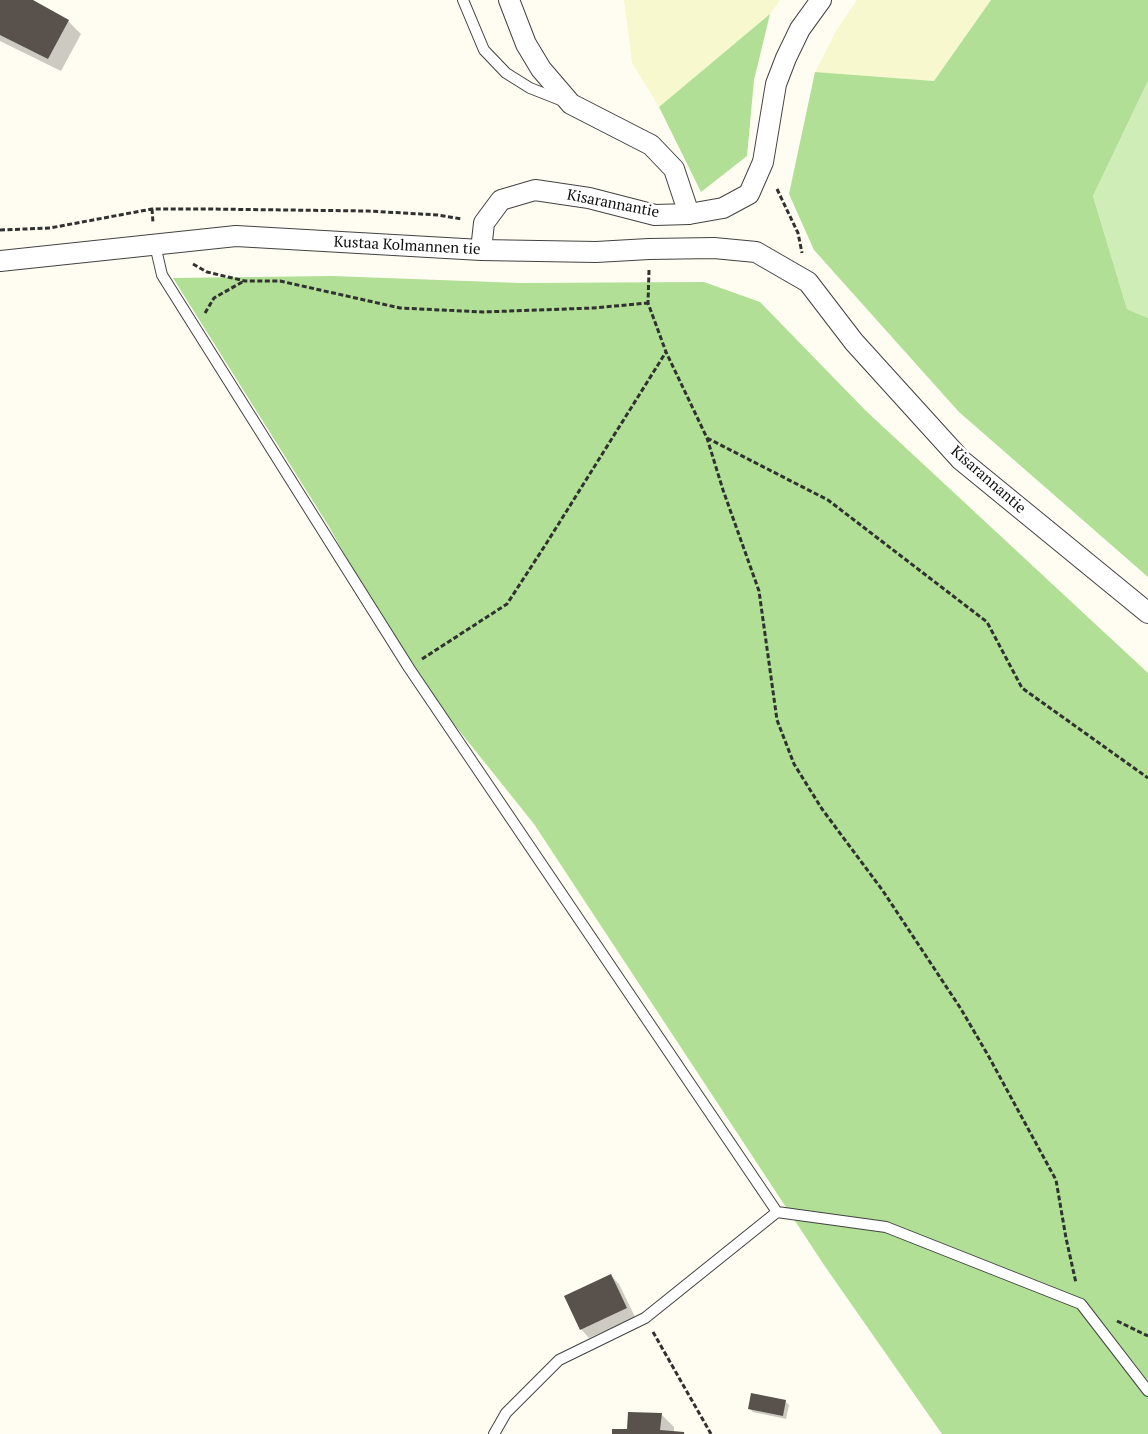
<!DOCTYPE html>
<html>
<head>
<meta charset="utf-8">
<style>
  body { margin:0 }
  canvas { display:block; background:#fffdf1 }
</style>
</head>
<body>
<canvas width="1148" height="1434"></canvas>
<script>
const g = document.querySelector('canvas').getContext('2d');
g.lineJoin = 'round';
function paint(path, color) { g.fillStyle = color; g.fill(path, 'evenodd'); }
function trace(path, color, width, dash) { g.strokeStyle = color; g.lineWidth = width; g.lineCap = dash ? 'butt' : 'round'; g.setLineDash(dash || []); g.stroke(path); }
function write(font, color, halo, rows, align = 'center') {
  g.font = font + ' "PT Serif",serif'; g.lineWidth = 5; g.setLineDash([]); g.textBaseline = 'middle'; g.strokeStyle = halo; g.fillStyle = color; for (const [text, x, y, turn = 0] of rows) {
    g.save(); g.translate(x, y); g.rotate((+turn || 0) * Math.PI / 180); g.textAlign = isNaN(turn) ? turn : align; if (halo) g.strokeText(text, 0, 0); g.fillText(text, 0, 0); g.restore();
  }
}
const farmland = new Path2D(`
  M624,0H780L770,14L659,107L632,63Z
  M857,0H991L934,81L815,72L836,31Z`);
const green = new Path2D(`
  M1148,81V318L1127,309L1093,196Z`);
const forest = new Path2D(`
  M991,0H1148V81L1093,196L1127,309L1148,318V577L959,412L814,250L789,194L815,72L934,81Z
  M770,14L754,80L747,156L701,192L659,107Z
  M332,276L520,283L704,282L760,302L865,410L1148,673V1434H942L824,1265L534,824L409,668L328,525L173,278Z`);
const shadow = new Path2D(`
  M0,0H30L68,21L81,34L61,71L0,41Z
  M611,1276L619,1284L635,1317L589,1338L581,1329Z
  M785,1401L789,1405L786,1419L753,1412L749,1408Z
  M661,1414L674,1427V1432L684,1433L685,1434H613L628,1431Z`);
const building = new Path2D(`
  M0,0H33L69,20L48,59L0,35Z
  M611,1274L627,1308L580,1330L564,1296Z
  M751,1393L786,1400L783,1416L748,1409Z
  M628,1412L662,1413L660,1430L684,1432V1434H612V1429H627Z`);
const path = new Path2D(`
  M777,189L798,233L802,253
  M152,209L153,223
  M0,230L50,228L152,209H207L368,211L438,215L462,219
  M193,264L207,272L245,281H280L400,308L483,312L593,308L648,303
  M649,270L648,303L666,352L707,438L723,490L759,591L777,720L794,764L822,809L883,891L961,1009L989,1057L1056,1180L1066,1238L1076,1283
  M205,313L214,298L244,281
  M707,438L828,500L987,622L1022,688L1148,778
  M422,659L507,604L546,544L666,352
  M1117,1321L1148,1336
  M653,1332L711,1434`);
const service = new Path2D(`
  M463,0L484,50L506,73L530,88L563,101
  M155,245L162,275L409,668L777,1212L886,1227L1081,1304L1148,1391
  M494,1434L506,1413L559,1360L645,1318L777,1212`);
const minor = new Path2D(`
  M509,0L526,44L541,69L571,104L651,145L674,169L689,214
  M481,250L484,223L501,200L535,190L589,198L655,215L689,214L723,208L749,194L763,162L776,84L786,58L800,29L821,0
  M0,261L236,236L481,250L596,252L649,249L714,248L756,252L808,282L854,342L961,460L1148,613`);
const streetNames = [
  ["Kisarannantie",613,204,11],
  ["Kustaa Kolmannen tie",407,246,3],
  ["Kisarannantie",988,480,41]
];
paint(farmland, '#f8f8cf');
paint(green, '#cfedb7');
paint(forest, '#b0df95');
paint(shadow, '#0003');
paint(building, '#59514b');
trace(service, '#424242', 12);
trace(minor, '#424242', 22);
trace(path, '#313131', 3, [5, 2.5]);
trace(service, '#fff', 10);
trace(minor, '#fff', 20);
write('15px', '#0f0f0f', '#fff', streetNames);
</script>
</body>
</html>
